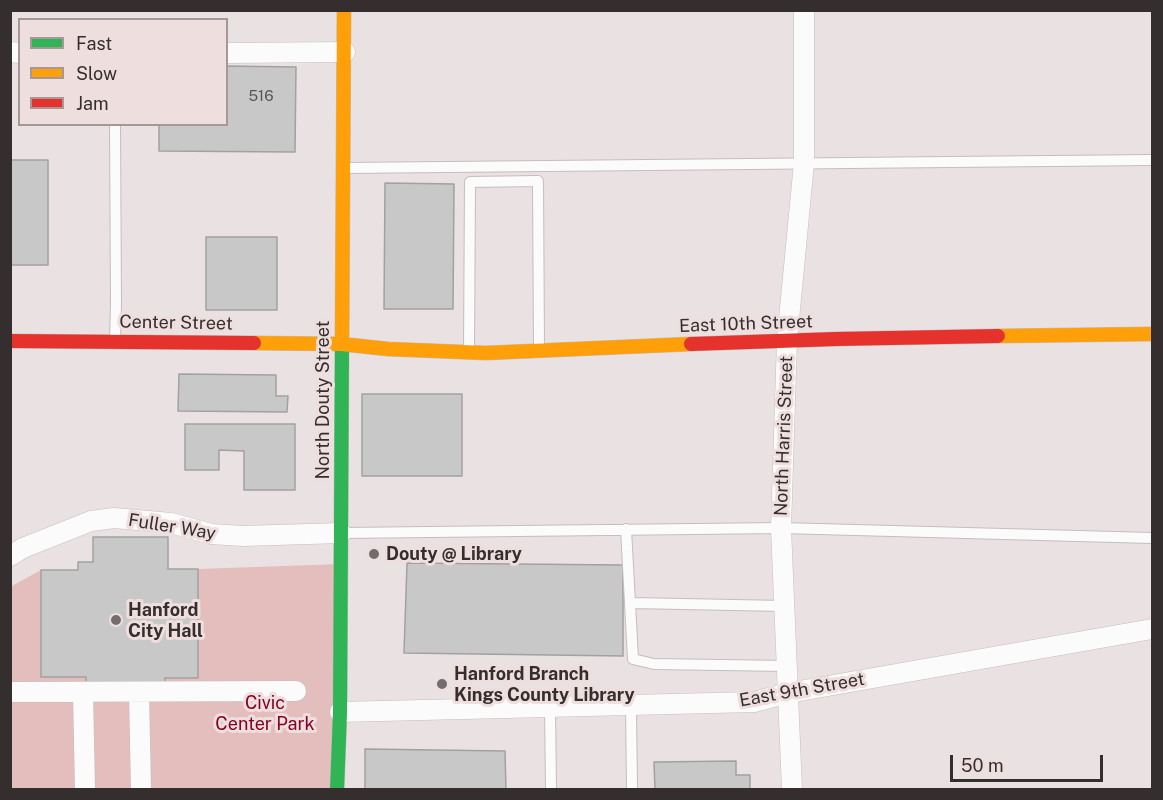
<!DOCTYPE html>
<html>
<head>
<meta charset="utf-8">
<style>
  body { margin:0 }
  #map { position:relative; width:1163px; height:800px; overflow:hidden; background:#eae2e2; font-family:"Public Sans",sans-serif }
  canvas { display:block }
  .frame { position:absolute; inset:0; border:12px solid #342e2e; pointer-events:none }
  .legend { position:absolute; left:18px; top:18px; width:210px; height:108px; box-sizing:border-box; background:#eedede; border:2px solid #a49898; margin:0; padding:8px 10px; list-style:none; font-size:18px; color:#342e2e }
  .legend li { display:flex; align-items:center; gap:12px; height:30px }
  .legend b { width:30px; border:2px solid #a49898 }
  .scale { position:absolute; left:950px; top:755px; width:153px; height:27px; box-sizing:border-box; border:3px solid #342e2e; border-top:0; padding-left:8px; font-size:18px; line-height:21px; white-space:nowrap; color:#342e2e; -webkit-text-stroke:4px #eedede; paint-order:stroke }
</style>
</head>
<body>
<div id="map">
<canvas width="1163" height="800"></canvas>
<div class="frame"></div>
<ul class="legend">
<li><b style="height:8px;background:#30b455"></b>Fast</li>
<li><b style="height:8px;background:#ff9f0a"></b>Slow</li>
<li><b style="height:8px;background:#e5322d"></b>Jam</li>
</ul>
<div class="scale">50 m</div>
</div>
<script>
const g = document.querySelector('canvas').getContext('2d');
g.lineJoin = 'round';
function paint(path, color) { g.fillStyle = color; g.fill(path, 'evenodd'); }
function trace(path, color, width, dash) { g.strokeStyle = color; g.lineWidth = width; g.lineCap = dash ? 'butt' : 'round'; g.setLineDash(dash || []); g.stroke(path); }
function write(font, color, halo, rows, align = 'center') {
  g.font = font + ' "Public Sans",sans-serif'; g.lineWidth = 6; g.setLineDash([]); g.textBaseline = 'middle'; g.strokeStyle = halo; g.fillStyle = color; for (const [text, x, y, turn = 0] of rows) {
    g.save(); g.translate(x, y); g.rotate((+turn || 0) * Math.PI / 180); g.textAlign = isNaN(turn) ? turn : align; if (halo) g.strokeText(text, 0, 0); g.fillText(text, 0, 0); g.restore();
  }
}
const green = new Path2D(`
  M340,564L337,789H11L10,587L41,570V677H86V684L165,678H198V569Z`);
const building = new Path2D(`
  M226,66L296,67L295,152L159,151V124H226Z
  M10,160H48V265H10Z
  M385,183L454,184L453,309H384Z
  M206,237H277V310H206Z
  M179,374L276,375V396H288L287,412L178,411Z
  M362,394H462V476H362Z
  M185,424H295V490H244V451L219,450V470H185Z
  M93,537H168V569H198V678H165V684L86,685V677H41V570H78V562H93Z
  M407,563L623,565V656L404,653Z
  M365,749L505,751L506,790H365Z
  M736,761V775H750V790H655L654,762Z`);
const lane = new Path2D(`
  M345,168L1152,160
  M115,340L116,304L115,124
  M469,352L470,182L538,181L539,350
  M626,529L633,659L654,664L787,666
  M342,533L781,528L1152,538
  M631,603L784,606
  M631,705L632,790
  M550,707L551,790`);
const street = new Path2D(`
  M10,52L20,53
  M226,53L345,52
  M10,556L23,548L91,521L114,518L171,523L211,534L243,536L341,533
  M10,692L296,691
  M83,692L85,790
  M139,692L141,790
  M340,712L754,702L788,693L1152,629
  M792,790L781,528L787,340L804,163V10`);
const fast = new Path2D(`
  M337,790L340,712L342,340`);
const slow = new Path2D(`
  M998,336L1152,334
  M342,340L344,10
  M254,343L341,344L388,349L486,353L691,344`);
const jam = new Path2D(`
  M10,341L254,343
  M691,344L836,339L998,336`);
const markers = [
  [374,554,6,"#746d6d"],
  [116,620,6,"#746d6d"],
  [442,684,6,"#746d6d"]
];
const numberNames = [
  ["516",261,96]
];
const streetNames = [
  ["Center Street",176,323,1],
  ["East 10th Street",746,324,-2],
  ["North Douty Street",323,400,-90],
  ["North Harris Street",784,436,-88],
  ["Fuller Way",172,527,9],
  ["East 9th Street",802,690,-10]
];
const poiNames = [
  ["Douty @ Library",386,554],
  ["Hanford",128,610],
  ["City Hall",128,631],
  ["Hanford Branch",454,674],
  ["Kings County Library",454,695]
];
const parkNames = [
  ["Civic",265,703],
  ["Center Park",265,724]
];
paint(green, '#e4bdbd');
paint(building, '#c9c8c8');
trace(building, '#a1a1a1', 1.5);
trace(lane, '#c4bebe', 12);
trace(street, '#c4bebe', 21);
trace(fast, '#c4bebe', 15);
trace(slow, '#c4bebe', 15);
trace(jam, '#c4bebe', 15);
trace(lane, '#fcfbfb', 10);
trace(street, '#fcfbfb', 20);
trace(fast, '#30b455', 14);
trace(slow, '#ff9f0a', 14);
trace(jam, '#e5322d', 14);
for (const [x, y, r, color] of markers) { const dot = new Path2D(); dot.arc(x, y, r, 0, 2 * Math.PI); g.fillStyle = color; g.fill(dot); trace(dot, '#eedede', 2); }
write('15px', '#595454', null, numberNames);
write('18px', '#342e2e', '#eedede', streetNames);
write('bold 18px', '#342e2e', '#eedede', poiNames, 'left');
write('18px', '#870123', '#eedede', parkNames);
</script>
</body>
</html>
